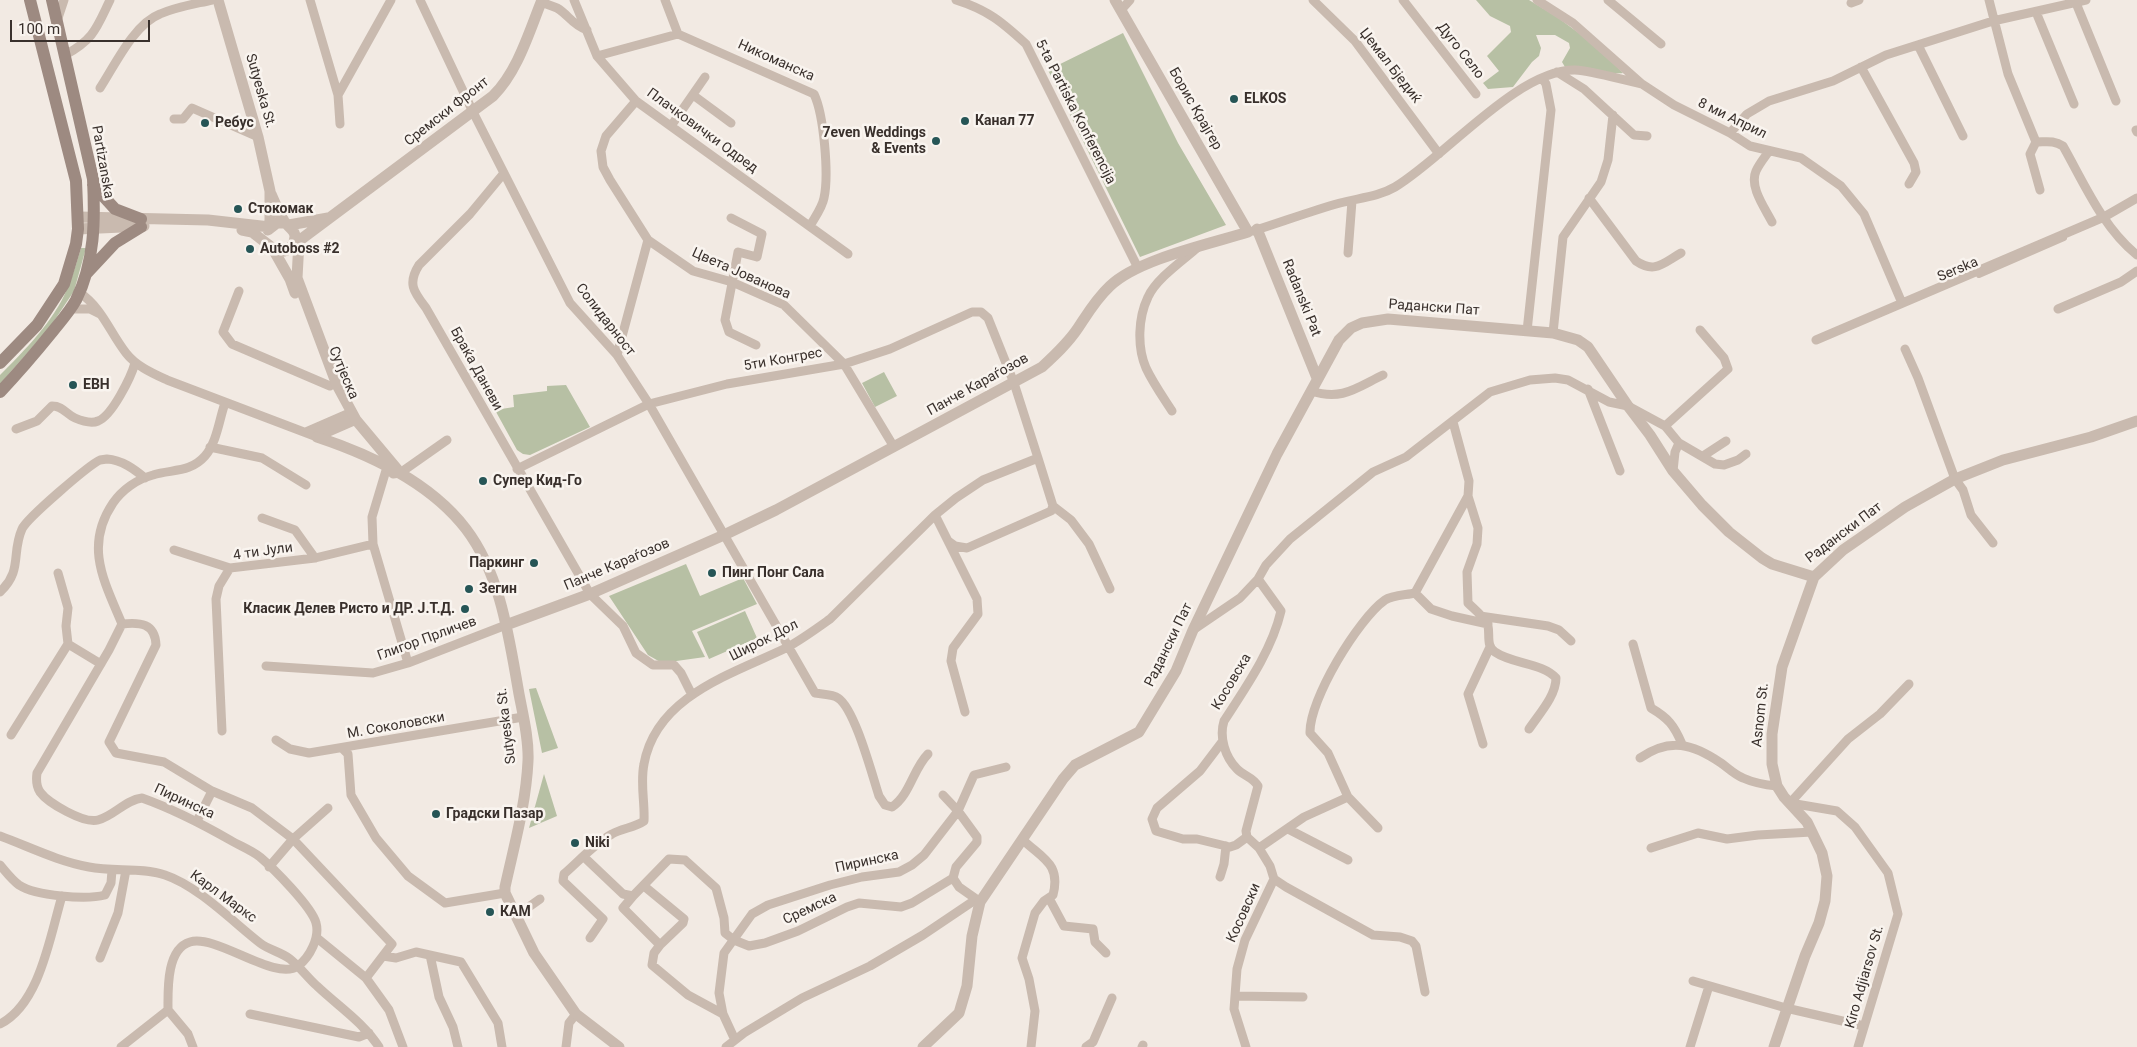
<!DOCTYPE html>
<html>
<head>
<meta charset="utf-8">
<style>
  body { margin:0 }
  #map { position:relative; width:2137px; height:1047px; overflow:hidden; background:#f2eae3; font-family:Roboto,sans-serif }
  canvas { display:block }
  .scale { position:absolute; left:10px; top:20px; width:140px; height:22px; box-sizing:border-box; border:2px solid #39302c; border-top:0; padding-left:6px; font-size:15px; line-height:18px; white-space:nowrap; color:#39302c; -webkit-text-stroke:4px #f9f4ef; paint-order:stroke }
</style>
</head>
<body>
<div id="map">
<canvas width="2137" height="1047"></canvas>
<div class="scale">100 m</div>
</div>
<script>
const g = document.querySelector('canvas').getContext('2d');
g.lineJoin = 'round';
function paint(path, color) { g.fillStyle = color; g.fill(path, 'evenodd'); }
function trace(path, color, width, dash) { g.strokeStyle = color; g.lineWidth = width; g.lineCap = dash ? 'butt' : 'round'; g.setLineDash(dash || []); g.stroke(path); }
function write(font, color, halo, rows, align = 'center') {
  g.font = font + ' Roboto,sans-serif'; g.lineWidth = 5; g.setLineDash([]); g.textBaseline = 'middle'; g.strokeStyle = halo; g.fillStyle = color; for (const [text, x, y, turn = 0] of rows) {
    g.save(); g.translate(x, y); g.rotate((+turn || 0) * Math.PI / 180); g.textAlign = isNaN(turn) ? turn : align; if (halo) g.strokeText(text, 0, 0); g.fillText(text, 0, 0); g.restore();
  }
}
const green = new Path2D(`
  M1476,0H1529L1557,17L1595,45L1623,73C1615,75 1577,68 1565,67L1562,62L1570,48L1569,43L1555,35H1536L1541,48L1539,56L1532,62L1513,87L1488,89L1483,83L1499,71L1487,56L1511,32L1510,26L1490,16Z
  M1123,33L1178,143L1226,225L1140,257L1048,70Z
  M81,248H86L74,291L50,327L0,384V375C24,351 54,321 67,289C73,276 77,261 81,248Z
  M884,372L897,396L875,407L862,383Z
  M566,385L590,427L530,455L523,454L517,450L495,410L514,407L513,395L547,391V386Z
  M686,564L700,596L743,578L757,604L692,631L705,657L662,663L648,655L609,596Z
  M745,611L757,638L709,659L697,632Z
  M536,688L558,748L542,753L529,689Z
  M544,774L557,816L529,828Z`);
const pedestrian = new Path2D(`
  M1979,275L2064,238`);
const minor = new Path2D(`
  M310,0L338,95
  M420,0L473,112L570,303L617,355L649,404L815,693C821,694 833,694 838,698C855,709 872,775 879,796L885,805L892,807C910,795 913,769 928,754
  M574,0L597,56L636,101L848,254
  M665,0L678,34
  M956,0C988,10 1002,22 1026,44L1138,268
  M1313,0L1355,41L1439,154
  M1403,0L1476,94
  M1537,0L1573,23L1642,84L1674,105L1730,133L1750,146L1801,158L1841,186L1864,214L1902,303
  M1608,0L1661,44
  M1989,0L2008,74L2036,142L2030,154L2040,190
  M541,2C546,4 552,6 557,8C569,15 572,25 587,30
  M1851,3L1859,0
  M2076,3L2116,101
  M1121,10L1130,0
  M2036,12L2074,104
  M57,21L64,0
  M1918,45L1963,136
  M65,55C94,39 96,29 110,0
  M597,56L678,34L814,94C824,115 829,175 824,198C822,208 815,217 810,226
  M1861,67L1914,163L1916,172L1909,184
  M1557,72L1584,89L1634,135L1647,136
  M100,88C115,65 134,24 160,14C176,7 195,4 212,0
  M693,95L731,123
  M636,101L606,136L601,151L603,167L610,180L648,240L693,271L732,282L784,305L844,364L894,447
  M174,119H183L192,108L258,137
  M340,124L338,95L391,0
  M671,126L705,77
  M2136,130L2137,132
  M1730,133L1747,114L1769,101L1833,81L1886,55L1993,21L2086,0
  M2036,142C2046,142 2054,140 2063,146C2084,183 2103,228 2137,255
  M1769,151C1765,157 1759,164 1756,171C1749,187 1765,208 1772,222
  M504,173L470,214L419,265C407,284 414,292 426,308L590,594L623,626L636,653L653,665H674L681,673L692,695
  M1589,198L1636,261C1655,274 1663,263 1681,253
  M731,218L762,234L757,257L738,252L725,320L729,332L756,345
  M1253,231C1282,222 1311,211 1340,203C1358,198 1378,197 1395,187C1444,158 1518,69 1575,70C1594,71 1622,80 1642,84
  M1348,253L1352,201
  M239,291L223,332L232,344L330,386
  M79,292C103,309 109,331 126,353C136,366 152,373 167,380L317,437L356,420
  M70,309H90L100,314
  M2058,309L2121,282L2137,271
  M1527,331L1551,110L1546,84L1542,78
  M1553,333L1563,237L1601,182L1608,160L1613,115
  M1816,340L2104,217L2137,198
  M1905,349L1918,378L1955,479L1963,490L1971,515L1993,543
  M617,355L648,240
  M1588,389L1620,471
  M1311,391C1342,401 1356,388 1383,375
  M1172,411C1163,397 1153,383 1146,368C1137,347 1138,318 1148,297C1156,279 1182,261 1197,248
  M1665,426L1728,369L1724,358L1700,330
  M16,429L37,421L52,406C63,406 66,414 75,418C82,421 91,424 98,421C112,416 131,377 135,363
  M306,432L352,412
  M210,447L262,458L306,485
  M1703,456L1726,441
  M387,467L372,517L373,544L408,663
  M517,469L649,404L727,384L844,364L890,349L972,312H981L988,318L1014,383L1038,458L983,480L956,498L935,515L830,619C816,629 801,640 786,648C732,674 656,696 644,764C640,783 645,802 644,821C634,828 622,828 612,834C594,844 579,861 564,874L563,881L603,919L590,938
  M1673,471L1675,452L1679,443
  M393,474L400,473L447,440
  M1468,496L1478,528L1477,544L1467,572L1468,603C1474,609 1486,618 1488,626C1490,635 1486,646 1495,652C1512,664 1543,663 1556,678C1556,696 1539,714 1529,729
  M1053,506L1071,520L1089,544L1110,589
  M935,515L977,599L978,614L953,648L951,661L965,712
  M262,518L295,530L315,558
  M948,541L955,546L967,548L1051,511L1053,506L1038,458
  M174,550L230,568
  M1258,579L1281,611C1272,650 1246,687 1224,721C1219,737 1225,757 1237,769C1244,776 1253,777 1258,786L1246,831L1247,837L1259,848L1270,866L1274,879L1286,887L1373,935L1400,937L1412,941L1416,946L1425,992
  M0,592C23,570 11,554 22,529C27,518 89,465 100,460C100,460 107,459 107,459C122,460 134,469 145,478
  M1415,593L1468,496L1469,481L1453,422
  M1480,616L1548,626L1559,630L1571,641
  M122,624C140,622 155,623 156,645L109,742L116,753L164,762L212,791L252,808L293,839L392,944L366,978
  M1193,630L1240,598L1258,579L1266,565L1290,539L1373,472L1406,457L1490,392L1530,380L1555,378L1568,380L1609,402L1628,406L1665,426L1679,443L1715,464L1724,465L1738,460L1746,454
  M68,644L101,664
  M1633,644L1651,708C1668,718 1674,725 1682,744
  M266,666L373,673L408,663L506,625
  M222,731L216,599L219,586L230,568L315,558L373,544
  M11,735L68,644L66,626L68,608L58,573
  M276,740L290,749L309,753L523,717
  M1222,742L1200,771L1157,808L1152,819L1156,831L1183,839H1197L1230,847L1236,845L1247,837
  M1483,744L1468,694L1490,647
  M343,749L348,754L351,795L376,838L408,876L445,903L505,893
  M1640,758C1670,737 1693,744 1721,763C1728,768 1735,775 1743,778C1754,783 1766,785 1777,786
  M943,795L958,811L977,837V842L956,867L953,878L959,887L979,901
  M1790,803L1837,811L1855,827L1888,873L1898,914L1858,1047
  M1790,803L1848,739L1880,714L1909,684
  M197,821L212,791
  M1378,828L1348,797L1328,753L1310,733C1309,700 1358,619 1385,600C1392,595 1406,595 1415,593L1431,609L1452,616L1488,624
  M1288,829L1348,860
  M0,836C30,847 57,861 89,867C114,872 141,867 165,875C198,886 233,922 260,943C269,950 281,952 290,959C300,967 308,978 317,986C338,1006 363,1022 379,1047
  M1023,840C1043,859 1061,864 1053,895L1044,901L1035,913L1022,958L1029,979L1035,1011L1031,1047
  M1259,848L1304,817L1348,797
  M1651,848L1698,833L1727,839L1758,835L1812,832
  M584,857L623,894L633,896L669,859L685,860L716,888L724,918L725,933L734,940L749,946L765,943L798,931L847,907L859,903L901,907L912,903L953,878
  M0,865C6,872 12,880 19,885C36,896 86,900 105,895L111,883L112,870
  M269,867L293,839L328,808
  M1220,877L1224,864L1226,846
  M633,896L623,908L660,945L683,923L684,919L644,886
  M1049,898L1064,926L1093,929L1095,942L1106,953
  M516,916L540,899
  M317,938L366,978L389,1010L403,1047
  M660,945L654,953L652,965L688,995L723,1014
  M430,955L439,997L453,1027L458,1047
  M383,956L396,958L416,952L461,962L498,1023L502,1047
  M100,958L118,913L126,870
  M1693,981L1786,1008L1864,1026
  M1235,996L1303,997
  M168,1010L188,1034L193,1047
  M250,1014L359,1037L369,1033
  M0,1024C40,1004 50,936 62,896
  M735,1040L723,1014L719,993L724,953L752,914L768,905L830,885L862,877L899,872L912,865L924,855L958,811L974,775L1006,767
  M121,1047L168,1010C168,991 166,949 190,942C217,934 275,982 298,966C310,957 320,937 316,923C312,907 273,868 260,857C251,850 240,846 230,840C202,824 173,809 142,798C125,800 114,816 98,820C84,824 48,803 40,792C36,786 36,780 37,773L109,650L122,624C104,581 84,546 113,503C122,490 137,479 153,475C172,469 190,473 205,456C217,442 219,420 225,403
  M566,1047L569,1023L576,1014
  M726,1047L744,1033L802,998L870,966L923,935L975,900
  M1086,1047L1093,1042L1112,998
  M1142,1047L1143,1045
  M1246,1047L1234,1009L1237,969L1245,940L1274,879
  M1690,1047L1709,986`);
const tertiary = new Path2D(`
  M79,217L208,220L270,227V191L258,137L218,0
  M289,225L328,218
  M78,229L144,226
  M1257,229L1317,378
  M242,230L252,232L270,246
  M268,230L277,223H285
  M299,241L297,278L337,385L356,420L397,469
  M292,246L493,96C518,71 529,32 542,0
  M271,247C279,253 286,252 292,246C300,231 290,230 284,221C279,213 275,203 271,194
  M273,249L290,279L295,293
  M317,437C371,455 430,482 466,529C501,575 509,638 519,694C523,715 529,739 528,761C526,804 514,846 505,887V893L534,953L576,1014L619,1047
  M506,625L590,594L724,535L776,510L1042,367C1055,355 1068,343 1078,328C1088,313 1096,299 1110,286C1138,259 1210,244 1248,232L1115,0
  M923,1047L959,1013L967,986L972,936L980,902L1063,779L1075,765L1139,732L1176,671L1193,630L1277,454L1339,340L1351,328L1362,323L1388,319L1553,333L1578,340L1588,347L1628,406L1650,435L1673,471L1702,505L1729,532L1762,558L1772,564L1814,577
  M1774,1047L1805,956L1819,923L1825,901L1827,876L1822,853L1807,822L1784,797L1777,786L1772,764V734L1782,667L1814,577L1843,550L1905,507L1955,479L2003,460L2091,437L2137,421`);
const secondary = new Path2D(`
  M93,185L115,209L141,219
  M87,273L115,243L141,227
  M0,363L37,325L64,284L76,244L78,229L76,181L30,0
  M0,392C19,372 36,352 53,331C61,321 70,311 76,300C95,262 95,220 93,179L52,0`);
const markers = [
  [1234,99,5,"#265556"],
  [965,121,5,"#265556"],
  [205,123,5,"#265556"],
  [936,141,5,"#265556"],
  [238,209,5,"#265556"],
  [250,249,5,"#265556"],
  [73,385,5,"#265556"],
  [483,481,5,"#265556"],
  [534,563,5,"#265556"],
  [712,573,5,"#265556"],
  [469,589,5,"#265556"],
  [465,609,5,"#265556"],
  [436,814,5,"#265556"],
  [575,843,5,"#265556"],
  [490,912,5,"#265556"]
];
const streetNames = [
  ["Дуго Село",1460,51,52],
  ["Никоманска",776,61,24],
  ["Џемал Бједиќ",1390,66,52],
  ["Sutyeska St.",260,91,74],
  ["Борис Крајгер",1195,109,60],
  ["Сремски Фронт",447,112,-38],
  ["5-ta Partiska Konferencija",1075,112,63],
  ["8 ми Април",1732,119,26],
  ["Плачковички Одред",702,131,36],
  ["Partizanska",102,162,80],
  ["Serska",1958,270,-23],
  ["Цвета Јованова",741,274,24],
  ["Radanski Pat",1301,298,68],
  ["Радански Пат",1434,308,4],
  ["Солидарност",605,320,52],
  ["5ти Конгрес",783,360,-10],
  ["Браќа Даневи",476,369,61],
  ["Сутјеска",343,373,67],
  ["Панче Караѓозов",978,385,-29],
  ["Радански Пат",1844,533,-37],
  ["4 ти Јули",263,552,-8],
  ["Панче Караѓозов",617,565,-23],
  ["Глигор Прличев",427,639,-20],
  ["Широк Дол",764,641,-27],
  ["Радански Пат",1169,645,-64],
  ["Косовска",1232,682,-59],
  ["Asnom St.",1761,715,-84],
  ["М. Соколовски",396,726,-10],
  ["Sutyeska St.",507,726,-97],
  ["Пиринска",184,802,25],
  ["Пиринска",867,862,-12],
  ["Карл Маркс",223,897,36],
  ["Сремска",810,909,-25],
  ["Косовски",1244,913,-66],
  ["Kiro Adjiarsov St.",1865,977,-74]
];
const poiNames = [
  ["ELKOS",1244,99],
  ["Канал 77",975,121],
  ["Ребус",215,123],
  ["7even Weddings",926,133,"right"],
  ["& Events",926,149,"right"],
  ["Стокомак",248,209],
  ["Autoboss #2",260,249],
  ["ЕВН",83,385],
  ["Супер Кид-Го",493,481],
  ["Паркинг",524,563,"right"],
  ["Пинг Понг Сала",722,573],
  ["Зегин",479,589],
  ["Класик Делев Ристо и ДР. Ј.Т.Д.",455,609,"right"],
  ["Градски Пазар",446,814],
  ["Niki",585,843],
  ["КАМ",500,912]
];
paint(green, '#b7c0a4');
trace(pedestrian, '#c9baaf', 6);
trace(minor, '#c9baaf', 9);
trace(tertiary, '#c9baaf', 11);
trace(secondary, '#9d8a81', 12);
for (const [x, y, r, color] of markers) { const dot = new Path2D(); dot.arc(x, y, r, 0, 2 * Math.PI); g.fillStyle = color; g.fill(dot); trace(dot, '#f9f4ef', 2); }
write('14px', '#39302c', '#f9f4ef', streetNames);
write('bold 14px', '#39302c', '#f9f4ef', poiNames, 'left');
</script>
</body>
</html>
